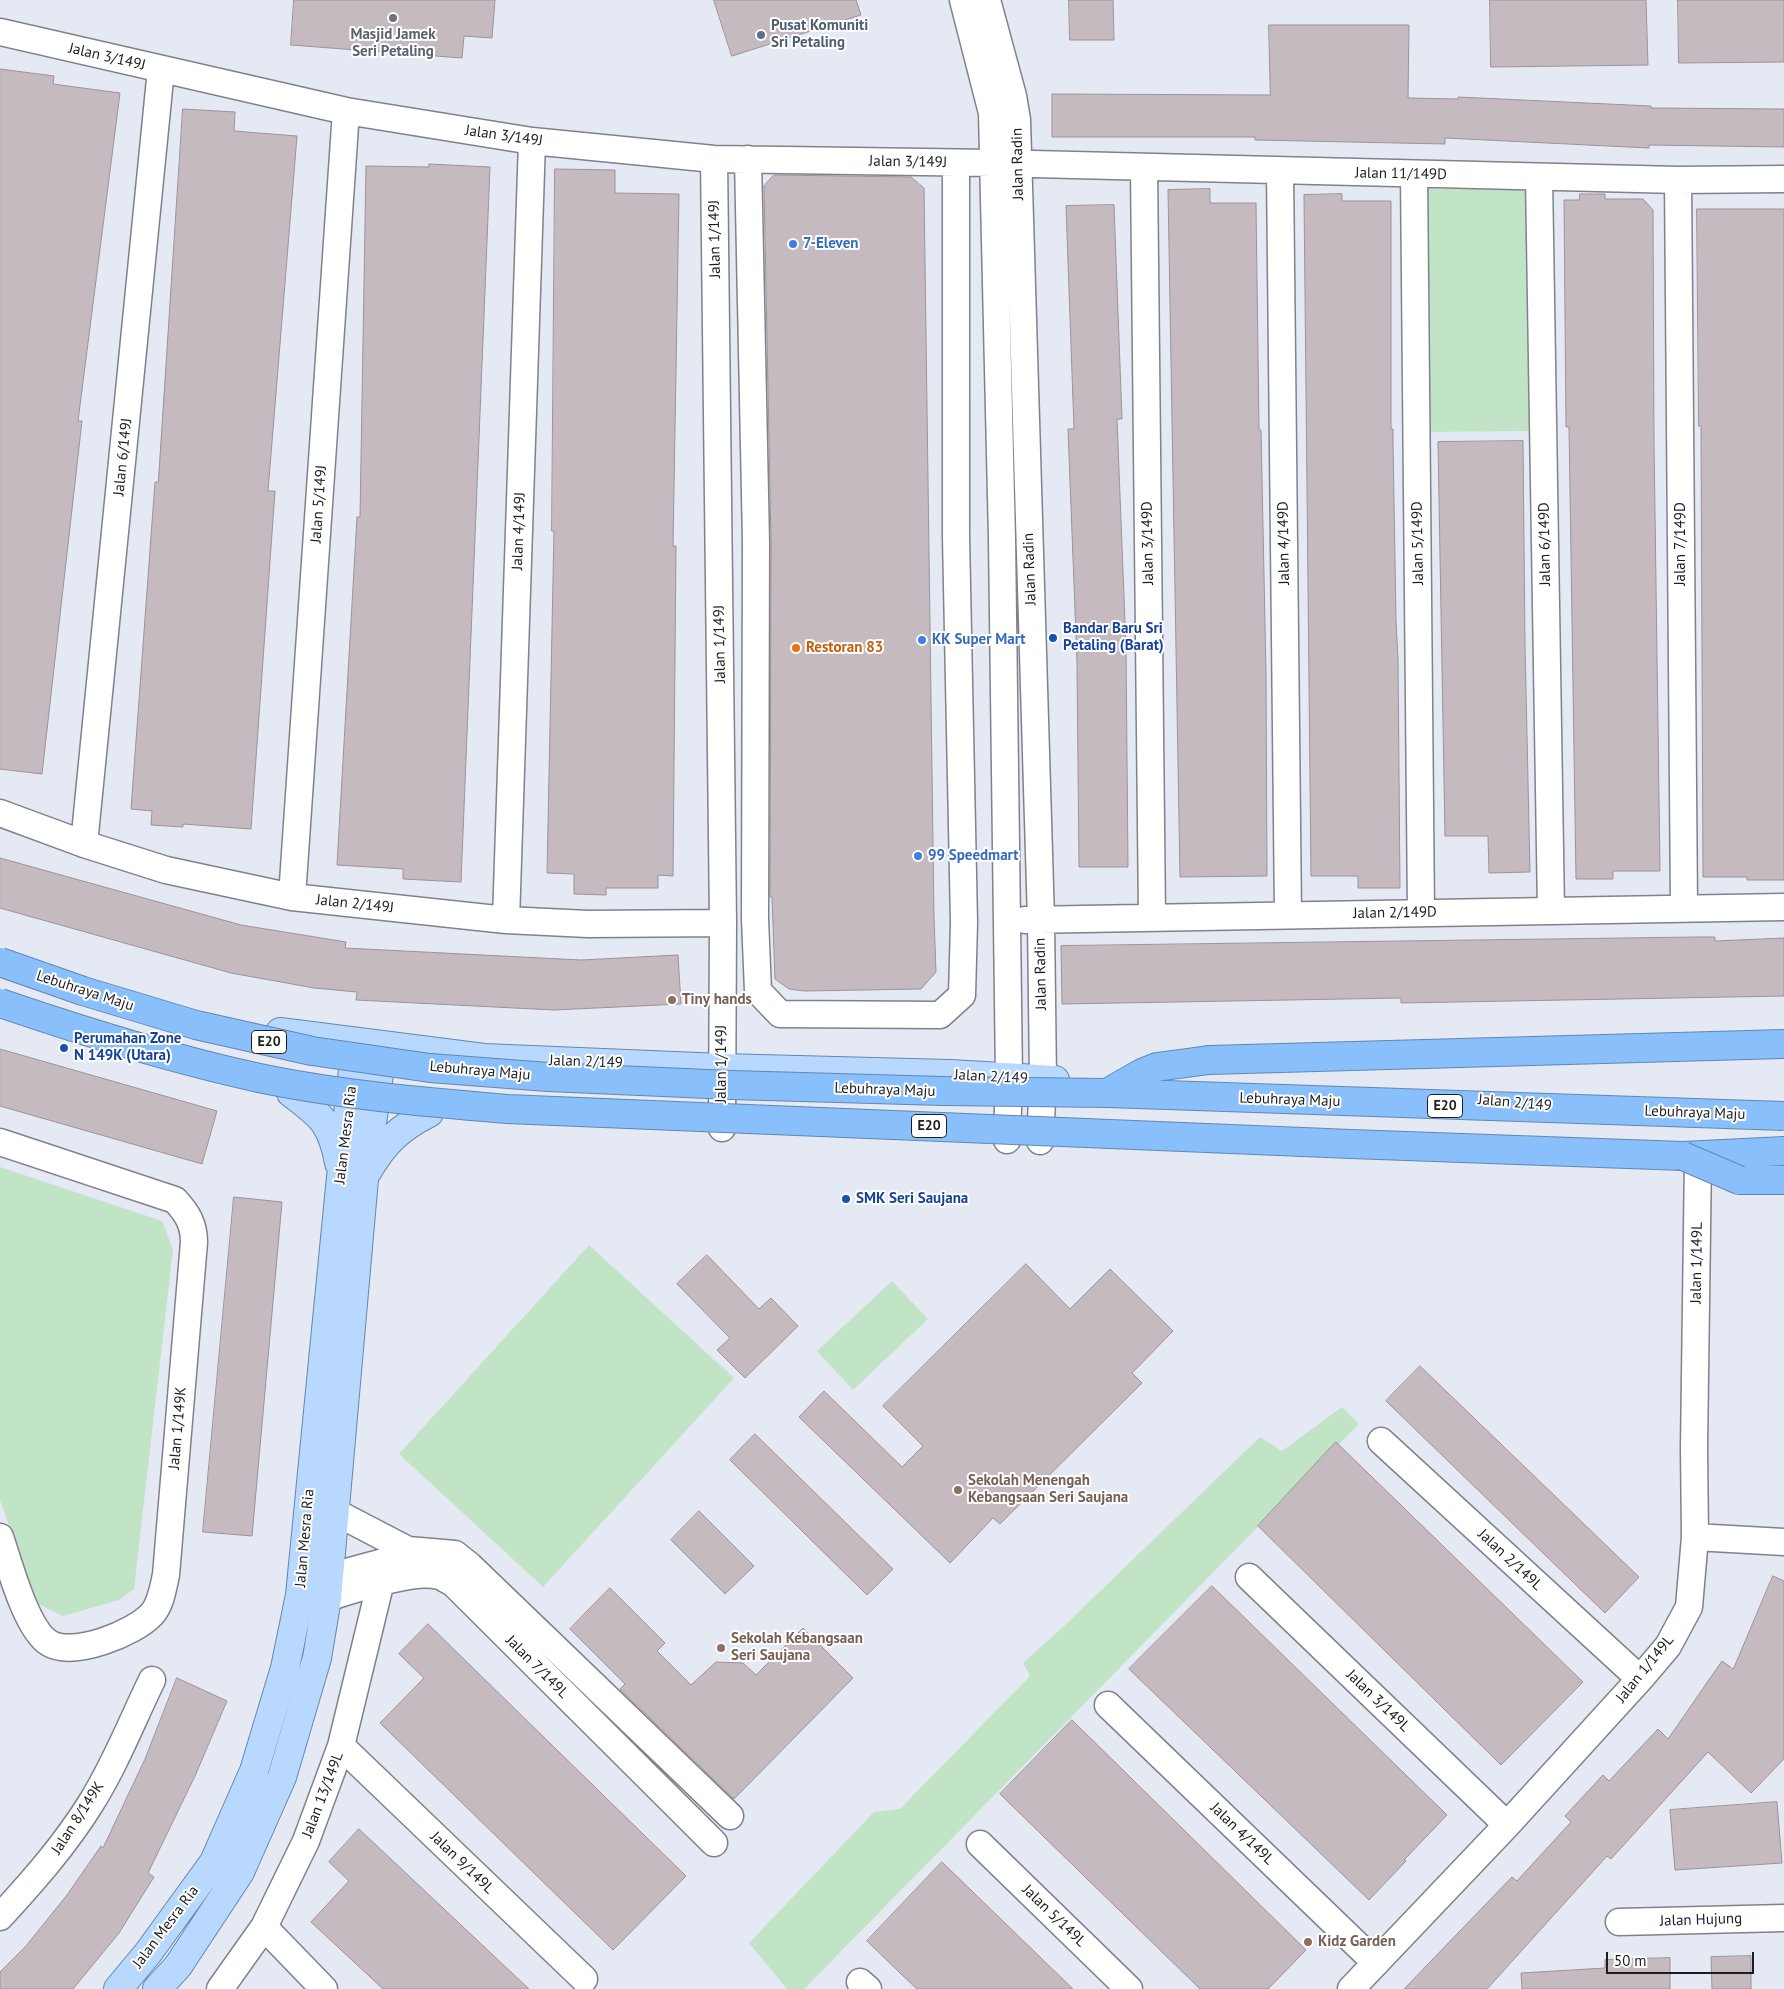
<!DOCTYPE html>
<html>
<head>
<meta charset="utf-8">
<style>
  body { margin:0 }
  #map { position:relative; width:1784px; height:1989px; overflow:hidden; background:#e5e9f4; font-family:"PT Sans",sans-serif }
  canvas { display:block }
  .scale { position:absolute; left:1606px; top:1952px; width:148px; height:22px; box-sizing:border-box; border:2px solid #1c1d21; border-top:0; padding-left:6px; font-size:15px; line-height:18px; white-space:nowrap; color:#1c1d21; -webkit-text-stroke:4px #fff; paint-order:stroke }
</style>
</head>
<body>
<div id="map">
<canvas width="1784" height="1989"></canvas>
<div class="scale">50 m</div>
</div>
<script>
const g = document.querySelector('canvas').getContext('2d');
g.lineJoin = 'round';
function paint(path, color) { g.fillStyle = color; g.fill(path, 'evenodd'); }
function trace(path, color, width, dash) { g.strokeStyle = color; g.lineWidth = width; g.lineCap = dash ? 'butt' : 'round'; g.setLineDash(dash || []); g.stroke(path); }
function write(font, color, halo, rows, align = 'center') {
  g.font = font + ' "PT Sans",sans-serif'; g.lineWidth = 4; g.setLineDash([]); g.textBaseline = 'middle'; g.strokeStyle = halo; g.fillStyle = color; for (const [text, x, y, turn = 0] of rows) {
    g.save(); g.translate(x, y); g.rotate((+turn || 0) * Math.PI / 180); g.textAlign = isNaN(turn) ? turn : align; if (halo) g.strokeText(text, 0, 0); g.fillText(text, 0, 0); g.restore();
  }
}
const green = new Path2D(`
  M1424,189H1529L1531,431L1425,432Z
  M0,1167L162,1221L173,1249L134,1589L119,1600L63,1616L36,1603L0,1500Z
  M589,1245L734,1378L543,1587L399,1454Z
  M892,1281L928,1319L853,1390L817,1351Z
  M1342,1407L1359,1424L804,1989H787L749,1943L874,1812L900,1809L1030,1676L1023,1663L1065,1625L1260,1437L1282,1451Z`);
const building = new Path2D(`
  M294,0H495L492,38L464,36L462,58L291,45Z
  M714,0H856L861,15L732,56Z
  M1069,0H1113L1114,40H1070Z
  M1490,0H1646L1648,65L1491,67Z
  M1678,0H1784V62L1679,63Z
  M1269,25H1409L1408,98L1458,99V97L1651,106V108L1784,109V147L1649,145V148L1445,138V144L1255,140V137H1052V94L1270,95Z
  M0,69L54,76L53,84L120,93L78,421H82L42,774L0,769Z
  M183,109L235,112L234,131L297,136L268,491H275L251,829L183,824V827L151,825L152,811L131,809L155,482H158Z
  M429,164L490,167L461,882L403,879V869L337,865L357,517H360L366,166L429,167Z
  M555,169L615,170V193L679,194L673,546H676L673,876L658,875V888H606V895L574,894V874L547,873L554,531H552Z
  M774,175L911,177L924,188L934,917L936,972L921,989L804,991L789,989L775,979L772,897H770L771,542L764,186Z
  M1210,189V203H1256L1259,430H1261L1266,672L1267,876L1180,877L1168,190Z
  M1342,194V201H1391V429H1393V442L1396,620L1398,659L1400,888H1358V876H1311L1304,195Z
  M1580,194H1605V199H1643L1653,210L1654,441L1660,871H1613V879H1576L1569,427H1566L1564,200H1579Z
  M1114,205L1122,419H1117L1126,648L1128,867H1079L1077,662L1068,429H1074L1066,206Z
  M1697,209H1784V880H1747V877H1703L1701,426H1699Z
  M1523,441L1525,645L1530,872L1489,873L1488,836H1445L1438,442Z
  M0,858L241,925L346,942L345,948L581,960L678,955L681,1004L554,1010L356,1000L357,992L314,988L231,973L0,908Z
  M1696,937H1715V941L1784,938V996L1401,1003V998L1062,1004L1061,946Z
  M0,1049L217,1111L202,1164L0,1106Z
  M234,1197L282,1202L252,1536L203,1532Z
  M707,1255L759,1309L771,1298L798,1326L745,1378L717,1350L730,1338L677,1284Z
  M1026,1264L1070,1309L1110,1269L1173,1331L1132,1373L1142,1383L1000,1524L993,1518L950,1563L799,1417L824,1391L902,1467L923,1446L883,1406Z
  M1420,1366L1639,1577L1605,1613L1386,1401Z
  M755,1434L893,1569L867,1595L730,1460Z
  M1336,1442L1583,1682L1501,1765L1258,1526Z
  M699,1511L754,1566L725,1594L671,1540Z
  M1773,1576L1784,1581V1759L1751,1793L1708,1752L1611,1859L1607,1856L1487,1989H1404L1512,1877L1517,1881L1571,1822L1565,1816L1603,1775L1609,1781L1658,1729L1668,1739L1722,1661L1733,1669Z
  M1212,1586L1447,1815L1404,1860L1406,1861L1369,1900L1129,1669Z
  M610,1588L665,1643L657,1651L691,1685L716,1662L743,1663L756,1675L803,1628L853,1678L734,1799L620,1689L625,1684L570,1629Z
  M428,1624L686,1876L613,1950L380,1723L424,1678L399,1654Z
  M177,1678L227,1701L195,1776L148,1873L154,1877L119,1933L73,1989H0V1972L26,1946L67,1895L101,1846L103,1848L145,1759Z
  M1072,1720L1306,1950L1268,1989H1200L1000,1794Z
  M1777,1802L1782,1863L1675,1870L1670,1810Z
  M359,1829L529,1989H383L311,1922L349,1881L329,1862Z
  M942,1862L1073,1989H917L901,1974L867,1941Z
  M1751,1956V1989H1712L1711,1957Z
  M1670,1958V1989H1522L1521,1973L1605,1968V1960Z`);
const minor = new Path2D(`
  M963,0L992,113L1002,539L1009,1078L1007,1140
  M987,0L1013,96L1017,120L1041,920L1043,1080L1040,1141
  M0,32L346,111L532,141L714,159L993,163L1678,180L1784,179
  M714,159L723,923L722,1128
  M748,159L756,542L755,919L758,991L780,1014L940,1015L962,995L964,923L956,537V163
  M1144,168L1152,918
  M1280,171L1288,915
  M1414,174L1421,913
  M1539,177L1551,911
  M1678,180L1684,908
  M0,813L84,844L166,870L292,897L506,920L588,924L723,923
  M84,844L161,69
  M292,897L346,111
  M506,920L532,141
  M1025,920L1784,907
  M0,1142L175,1200C187,1213 194,1224 194,1242L166,1575C163,1588 161,1604 152,1614C135,1633 73,1658 49,1643C26,1629 9,1563 0,1537
  M1381,1441L1640,1679
  M314,1507L335,1512L408,1550L455,1554L470,1566L730,1816
  M1695,1537L1784,1542
  M1249,1577L1507,1825
  M328,1582L350,1571L420,1552
  M327,1598C352,1590 414,1569 439,1576C443,1577 448,1581 453,1583L714,1843
  M1108,1705L1376,1963
  M341,1746L584,1979
  M980,1844L1129,1989
  M0,1917C33,1881 65,1845 91,1803C115,1765 132,1721 152,1680
  M1619,1922L1784,1918
  M264,1927L324,1989
  M860,1982L868,1989
  M220,1989L264,1927L306,1841L341,1746L381,1581
  M1351,1989L1507,1825L1640,1679L1668,1646L1689,1607L1695,1537L1694,1448L1698,1158`);
const major = new Path2D(`
  M280,1032L484,1058L722,1068L950,1074L1055,1080
  M291,1093C322,1116 332,1124 339,1163
  M367,1172C384,1143 399,1128 429,1113
  M118,1989L148,1953L214,1862L254,1771L285,1668L300,1595L341,1177L356,1043
  M157,1989L178,1966L240,1872L282,1777L317,1658L327,1598L364,1179L383,1046`);
const highway = new Path2D(`
  M1209,1060L1784,1044
  M1351,1144L1683,1156L1784,1151
  M1739,1180H1784`);
const highwayBridge = new Path2D(`
  M0,962L83,991L196,1025L312,1051L430,1068L548,1077L731,1085L943,1091L1107,1093L1784,1116
  M0,1003C85,1032 171,1059 259,1078C341,1095 424,1102 507,1109L1351,1144
  M1107,1093L1142,1073L1157,1067L1209,1060
  M1683,1156L1739,1180`);
const markers = [
  [393,18,5,"#6b7280"],
  [761,35,5,"#5c6f8a"],
  [793,244,5,"#3f7fe0"],
  [1053,638,5,"#1a4fb4"],
  [922,640,5,"#3f7fe0"],
  [796,648,5,"#e8710a"],
  [918,856,5,"#3f7fe0"],
  [672,1000,5,"#8d6e63"],
  [64,1048,5,"#1a4fb4"],
  [846,1199,5,"#1a4fb4"],
  [958,1490,5,"#8d6e63"],
  [721,1648,5,"#8d6e63"],
  [1308,1942,5,"#8d6e63"]
];
const shields = [
  [269,1042,35],
  [1445,1106,35],
  [929,1126,35]
];
const shieldNames = [
  ["E20",269,1042],
  ["E20",1445,1106],
  ["E20",929,1126]
];
const serviceNames = [
  ["Pusat Komuniti",771,26],
  ["Sri Petaling",771,43]
];
const worshipNames = [
  ["Masjid Jamek",393,35],
  ["Seri Petaling",393,52]
];
const streetNames = [
  ["Jalan 3/149J",107,57,13],
  ["Jalan 3/149J",504,136,8],
  ["Jalan 3/149J",908,162,1],
  ["Jalan Radin",1018,164,-91],
  ["Jalan 11/149D",1401,174,1],
  ["Jalan 1/149J",715,239,-91],
  ["Jalan 6/149J",123,457,-84],
  ["Jalan 5/149J",319,504,-86],
  ["Jalan 4/149J",519,531,-88],
  ["Jalan 3/149D",1148,543,-91],
  ["Jalan 4/149D",1284,543,-91],
  ["Jalan 5/149D",1418,543,-91],
  ["Jalan 6/149D",1545,544,-91],
  ["Jalan 7/149D",1681,544,-90],
  ["Jalan Radin",1030,569,-92],
  ["Jalan 1/149J",720,644,-91],
  ["Jalan 2/149J",355,904,6],
  ["Jalan 2/149D",1395,913,-1],
  ["Jalan Radin",1041,974,-91],
  ["Lebuhraya Maju",85,991,18],
  ["Jalan 2/149",586,1062,2],
  ["Jalan 1/149J",722,1064,-90],
  ["Lebuhraya Maju",480,1071,5],
  ["Jalan 2/149",991,1077,3],
  ["Lebuhraya Maju",885,1090,2],
  ["Lebuhraya Maju",1290,1100,2],
  ["Jalan 2/149",1515,1103,5],
  ["Lebuhraya Maju",1695,1113,2],
  ["Jalan Mesra Ria",346,1135,-83],
  ["Jalan 1/149L",1697,1263,-89],
  ["Jalan 1/149K",178,1428,-85],
  ["Jalan Mesra Ria",305,1538,-85],
  ["Jalan 2/149L",1510,1560,43],
  ["Jalan 7/149L",537,1667,45],
  ["Jalan 1/149L",1645,1669,-51],
  ["Jalan 3/149L",1378,1701,44],
  ["Jalan 13/149L",323,1795,-69],
  ["Jalan 8/149K",78,1818,-57],
  ["Jalan 4/149L",1242,1834,44],
  ["Jalan 9/149L",462,1863,44],
  ["Jalan 5/149L",1054,1916,44],
  ["Jalan Hujung",1701,1920,-2],
  ["Jalan Mesra Ria",166,1927,-53]
];
const shopNames = [
  ["7-Eleven",803,244],
  ["KK Super Mart",932,640],
  ["99 Speedmart",928,856]
];
const transitNames = [
  ["Bandar Baru Sri",1063,629],
  ["Petaling (Barat)",1063,646],
  ["Perumahan Zone",74,1039],
  ["N 149K (Utara)",74,1056],
  ["SMK Seri Saujana",856,1199]
];
const foodNames = [
  ["Restoran 83",806,648]
];
const educationNames = [
  ["Tiny hands",682,1000],
  ["Sekolah Menengah",968,1481],
  ["Kebangsaan Seri Saujana",968,1498],
  ["Sekolah Kebangsaan",731,1639],
  ["Seri Saujana",731,1656],
  ["Kidz Garden",1318,1942]
];
paint(green, '#c1e4c6');
paint(building, '#c5bac0');
trace(building, '#9d9298', 1);
trace(minor, '#7f828c', 29);
trace(major, '#6387af', 30);
trace(highway, '#6387af', 30);
trace(minor, '#fff', 26);
trace(major, '#b8d9fd', 28);
trace(highway, '#89c0fc', 28);
trace(highwayBridge, '#6387af', 30, []);
trace(highwayBridge, '#89c0fc', 28);
for (const [x, y, r, color] of markers) { const dot = new Path2D(); dot.arc(x, y, r, 0, 2 * Math.PI); g.fillStyle = color; g.fill(dot); trace(dot, '#fff', 2); }
for (const [x, y, w] of shields) { const box = new Path2D(); box.roundRect(x - w / 2, y - 11.5, w, 23, 4); g.fillStyle = '#fff'; g.fill(box); trace(box, '#1c1d21', 1); }
write('bold 14px', '#1c1d21', null, shieldNames);
write('bold 15px', '#4e5e75', '#fff', serviceNames, 'left');
write('bold 15px', '#5b616d', '#fff', worshipNames);
write('15px', '#1c1d21', '#fff', streetNames);
write('bold 15px', '#366cbe', '#fff', shopNames, 'left');
write('bold 15px', '#164399', '#fff', transitNames, 'left');
write('bold 15px', '#c56008', '#fff', foodNames, 'left');
write('bold 15px', '#785e54', '#fff', educationNames, 'left');
</script>
</body>
</html>
